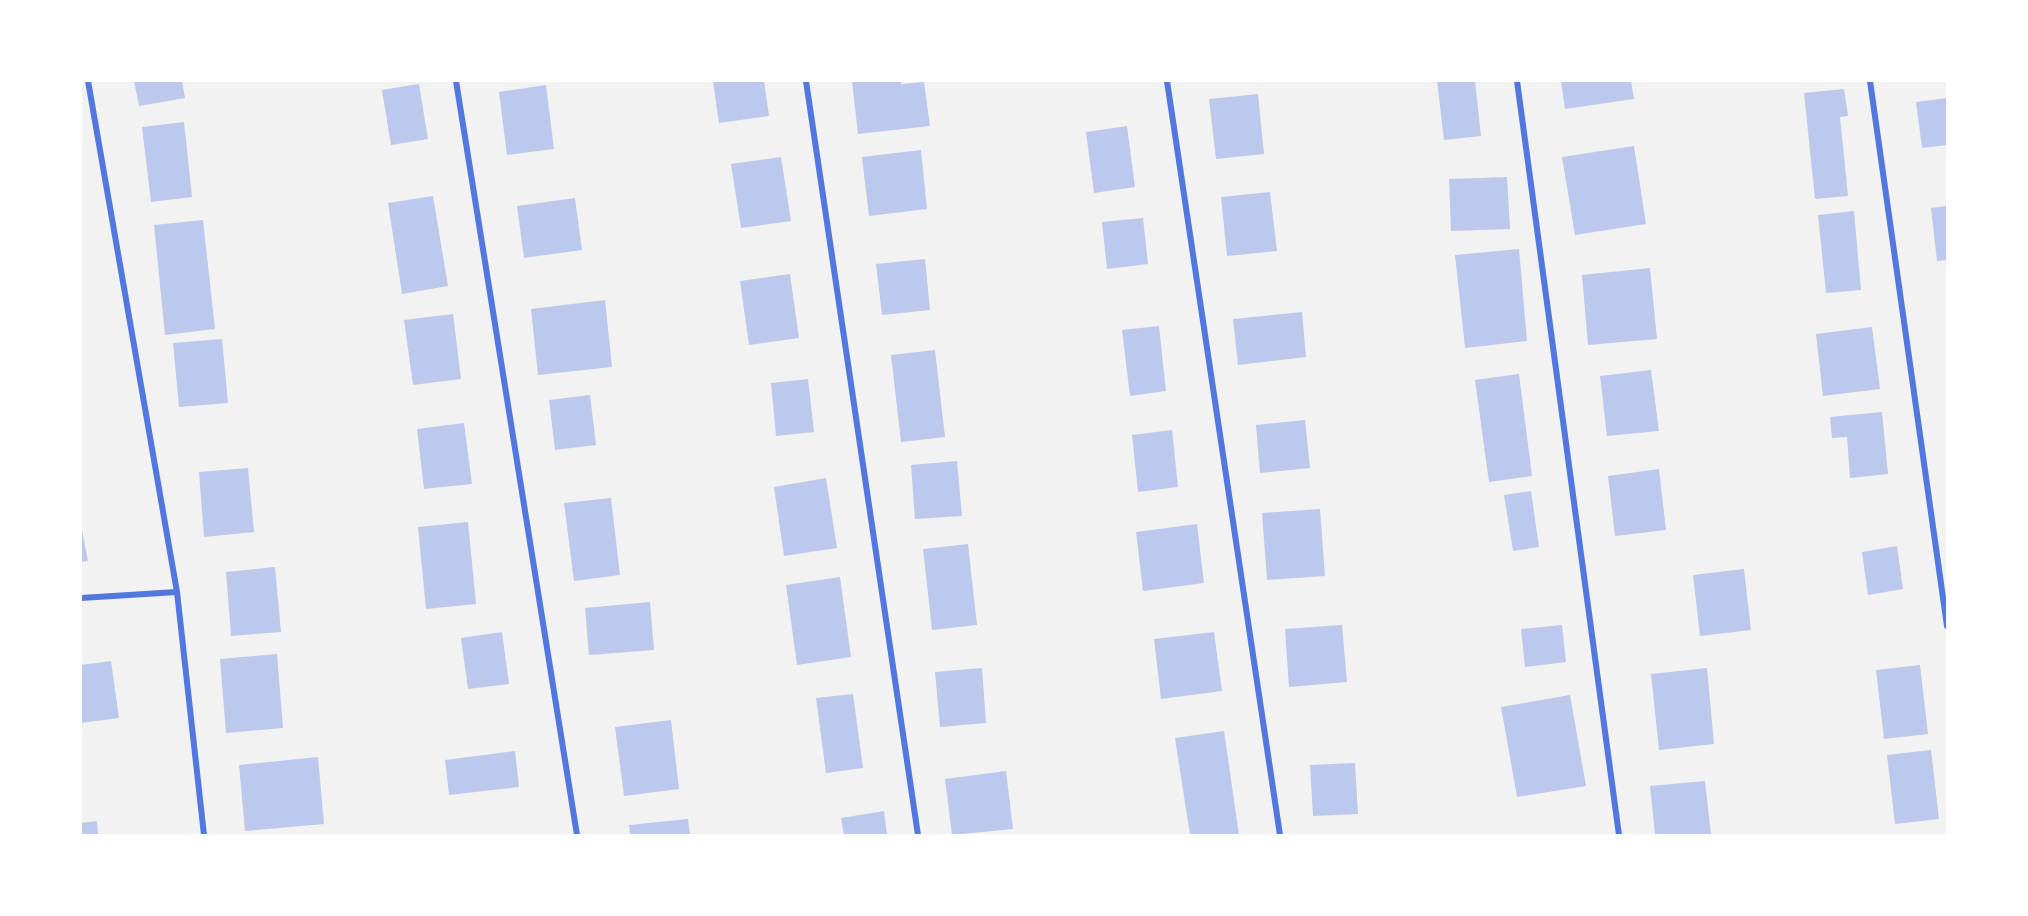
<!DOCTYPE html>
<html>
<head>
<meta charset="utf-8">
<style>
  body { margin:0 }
  #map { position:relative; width:2028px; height:916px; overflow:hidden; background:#f2f2f2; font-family:Commissioner,sans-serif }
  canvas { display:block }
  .frame { position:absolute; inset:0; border:82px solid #fff; pointer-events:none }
</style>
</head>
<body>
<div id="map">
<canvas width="2028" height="916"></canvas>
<div class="frame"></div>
</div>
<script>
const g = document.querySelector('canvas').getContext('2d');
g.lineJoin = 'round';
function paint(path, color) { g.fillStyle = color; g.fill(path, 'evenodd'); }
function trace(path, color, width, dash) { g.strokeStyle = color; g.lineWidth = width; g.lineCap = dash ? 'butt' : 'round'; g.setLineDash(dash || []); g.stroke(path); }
const building = new Path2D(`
  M134,81H182L185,98L139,106Z
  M713,81H764L769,116L719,123Z
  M852,81H901V84L924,82L930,126L858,134Z
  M1437,81H1475L1481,136L1444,140Z
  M1561,81H1631L1634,99L1565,109Z
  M419,84L428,139L391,145L382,90Z
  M546,85L554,149L507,155L499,92Z
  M1844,89L1848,116L1840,117L1848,196L1815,199L1804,93Z
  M1258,94L1264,154L1216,159L1209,99Z
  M1947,98V145L1922,148L1916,102Z
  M184,122L192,197L151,202L142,127Z
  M1127,126L1135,187L1094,193L1086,132Z
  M1634,146L1646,224L1575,235L1562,157Z
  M921,150L927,209L869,216L862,157Z
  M781,157L791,221L741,228L731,164Z
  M1507,177L1510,229L1451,231L1449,179Z
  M1270,192L1277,251L1227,256L1221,197Z
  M433,196L448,286L402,294L388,203Z
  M575,198L582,250L524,258L517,206Z
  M1947,206V260L1937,261L1931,208Z
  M1854,211L1861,290L1826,293L1818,215Z
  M1143,218L1148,264L1107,269L1102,222Z
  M203,220L215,329L165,335L154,225Z
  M1519,249L1527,341L1465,348L1455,255Z
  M925,259L930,310L882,315L876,264Z
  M1650,268L1657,339L1588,345L1582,275Z
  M790,274L799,338L749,345L740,281Z
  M605,300L612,367L538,375L531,309Z
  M1302,312L1306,357L1238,365L1233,319Z
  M453,314L461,379L413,385L404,320Z
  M1159,326L1166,391L1130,396L1122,330Z
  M1872,327L1880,389L1823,396L1816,334Z
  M222,339L228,403L179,407L173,343Z
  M935,350L945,437L901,442L891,355Z
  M1651,370L1659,431L1607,436L1600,376Z
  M1519,374L1532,476L1489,482L1475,380Z
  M808,379L814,432L776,436L771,383Z
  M590,395L596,445L555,450L549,400Z
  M1882,412L1888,474L1850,478L1847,437L1832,438L1830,417Z
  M1305,420L1310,468L1260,473L1256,425Z
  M464,423L472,484L424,489L417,429Z
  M1172,430L1178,487L1138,492L1132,435Z
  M957,461L962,516L915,519L911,465Z
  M248,468L254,532L204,537L199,472Z
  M1659,469L1666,530L1615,536L1608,476Z
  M826,478L837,548L784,556L774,487Z
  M1531,491L1539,547L1513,551L1504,495Z
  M611,498L620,575L574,581L564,503Z
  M1320,509L1325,576L1267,580L1262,513Z
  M468,522L476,604L426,609L418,527Z
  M1197,524L1204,583L1143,591L1136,532Z
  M81,525L88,561L81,562Z
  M968,544L977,625L932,630L923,549Z
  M1897,546L1903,589L1868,595L1862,552Z
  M275,567L281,632L231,636L226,572Z
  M1744,569L1751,630L1700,636L1693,575Z
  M840,577L851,657L797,665L786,585Z
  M650,602L654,650L589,655L585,608Z
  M1342,625L1347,682L1289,687L1285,629Z
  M1562,625L1566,662L1525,667L1521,629Z
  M502,632L509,684L468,689L461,638Z
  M1214,632L1222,691L1161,699L1154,639Z
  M277,654L283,728L226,733L220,659Z
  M111,661L119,718L81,723V665Z
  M1920,665L1928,734L1884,739L1876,670Z
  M982,668L986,723L940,727L935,672Z
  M1707,668L1714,744L1659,750L1651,674Z
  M853,694L863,768L826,773L816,698Z
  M1570,695L1586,786L1517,797L1501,707Z
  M671,720L679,789L624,796L615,727Z
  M1224,731L1239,835H1190L1175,738Z
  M1931,750L1939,819L1895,824L1887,755Z
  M515,751L519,787L449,795L445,760Z
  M318,757L324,824L245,831L239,765Z
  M1355,763L1358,814L1313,816L1310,765Z
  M1006,771L1013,829L952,835L945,779Z
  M1705,781L1711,835H1655L1650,786Z
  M884,811L887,835H844L841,818Z
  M688,819L690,835H630L629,825Z
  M97,821L98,835H81V823Z`);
const minor = new Path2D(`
  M88,81L177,592L204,835
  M456,81L577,835
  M806,81L918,835
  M1167,81L1280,835
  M1517,81L1619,835
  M1870,81L1947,626
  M81,598L177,592`);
paint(building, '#bdc9ec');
trace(minor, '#5277de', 6);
</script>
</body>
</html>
